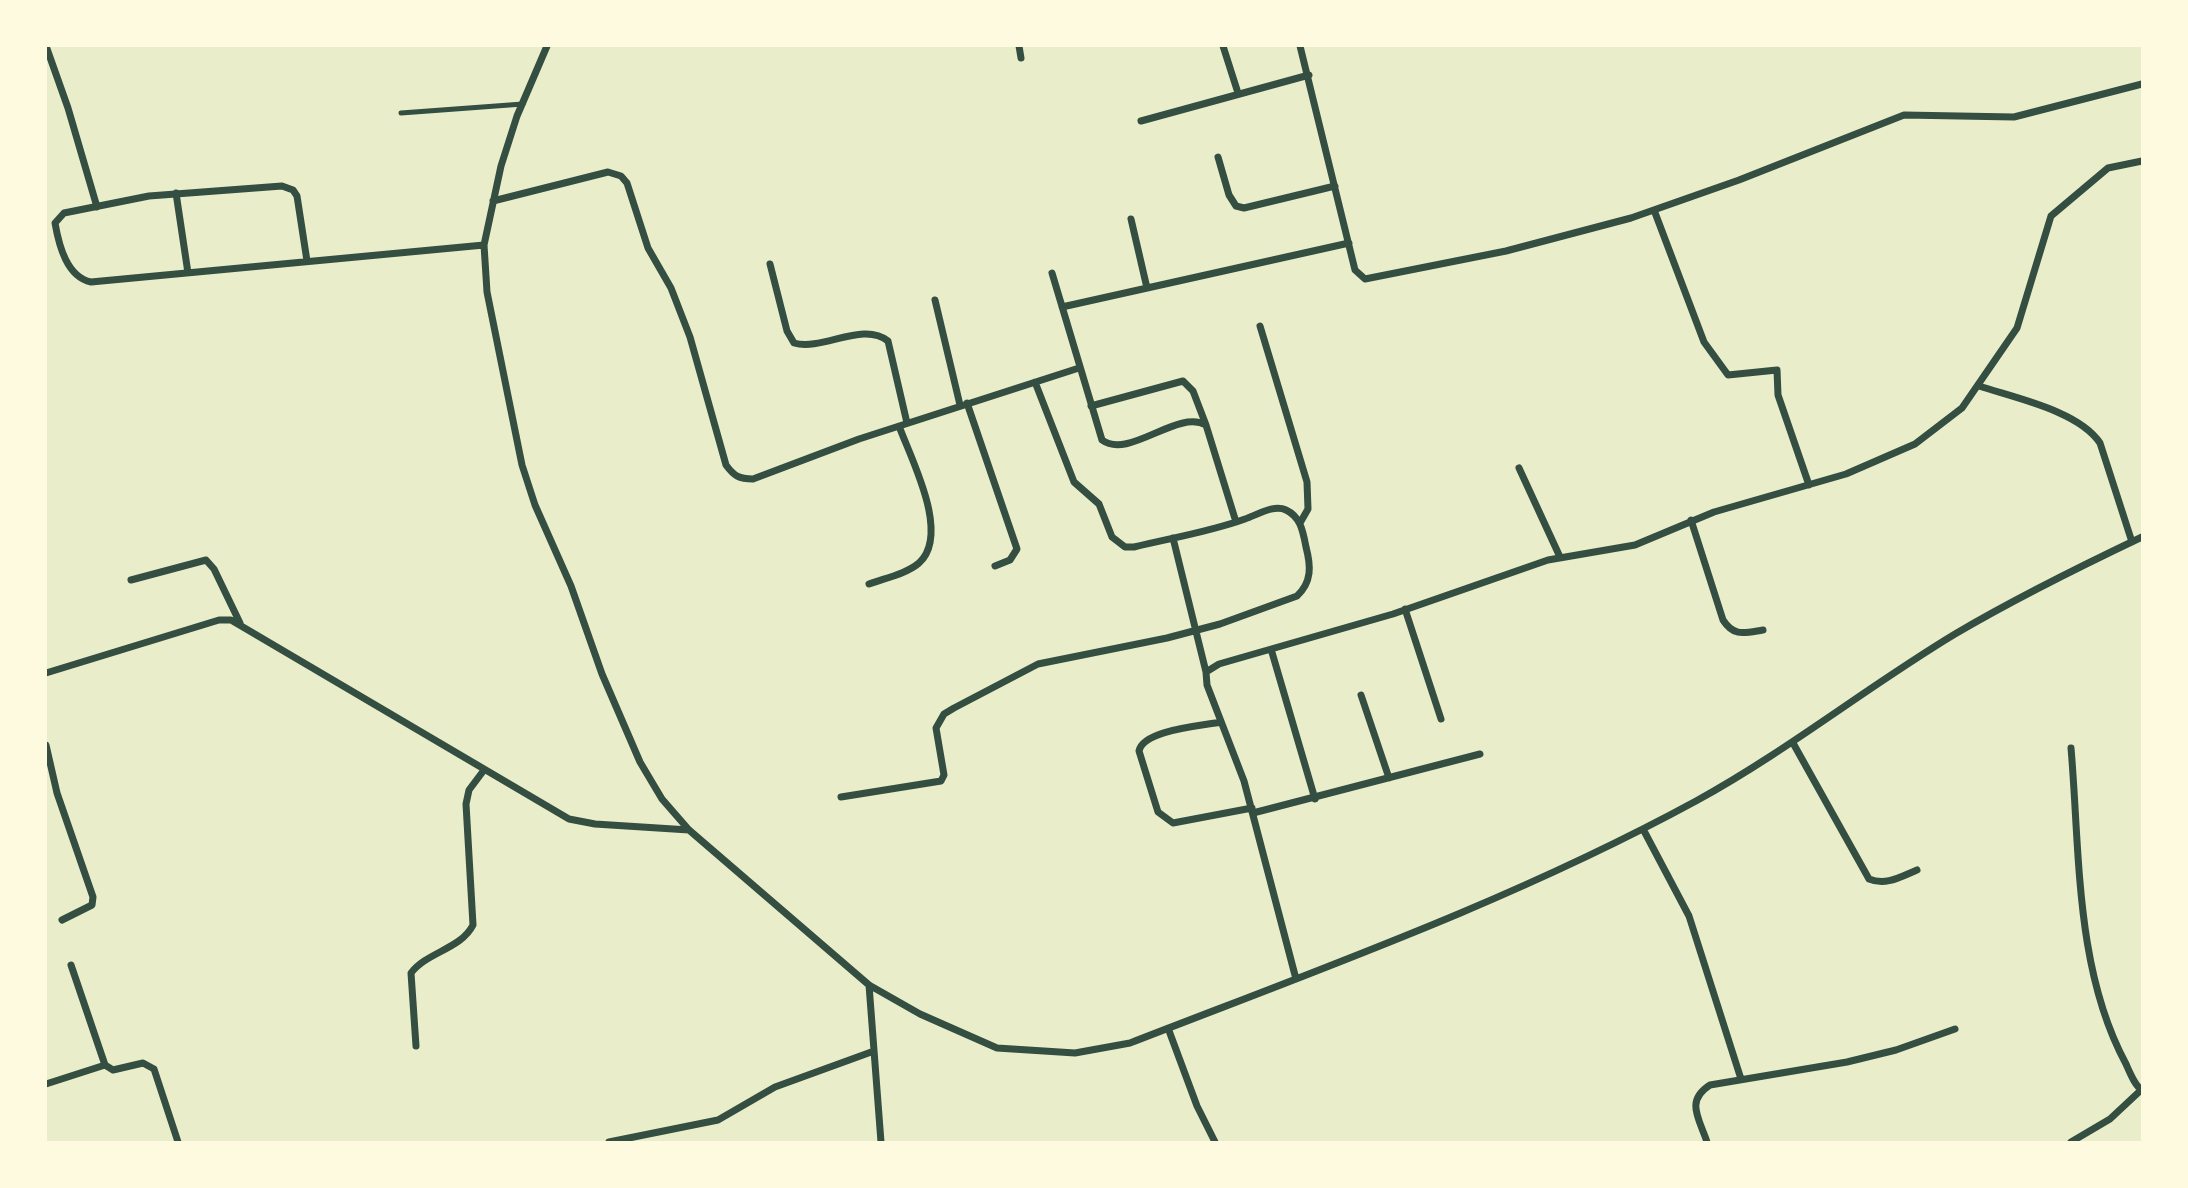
<!DOCTYPE html>
<html>
<head>
<meta charset="utf-8">
<style>
  body { margin:0 }
  #map { position:relative; width:2188px; height:1188px; overflow:hidden; background:#e9edc9; font-family:"Open Sans",sans-serif }
  canvas { display:block }
  .frame { position:absolute; inset:0; border:47px solid #fefae0; pointer-events:none }
</style>
</head>
<body>
<div id="map">
<canvas width="2188" height="1188"></canvas>
<div class="frame"></div>
</div>
<script>
const g = document.querySelector('canvas').getContext('2d');
g.lineJoin = 'round';
function trace(path, color, width, dash) { g.strokeStyle = color; g.lineWidth = width; g.lineCap = dash ? 'butt' : 'round'; g.setLineDash(dash || []); g.stroke(path); }
const service = new Path2D(`
  M401,113L523,104`);
const minor = new Path2D(`
  M46,46L68,108L97,207
  M547,46L517,116L501,166L484,245L487,292L522,465L535,505L571,586L602,674L640,762L662,799L689,830L869,985L920,1014L997,1048L1075,1053L1130,1043C1323,968 1514,900 1696,801C1787,751 1867,687 1955,634C2016,598 2079,567 2142,537
  M1019,46L1021,58
  M1223,46L1238,93
  M1300,46L1355,270L1365,279L1506,251L1631,218L1739,180L1904,115L2014,117L2142,84
  M1141,121L1309,75
  M1218,157L1229,195L1236,206L1244,208L1335,186
  M176,193L188,273
  M493,201L608,172L621,176L627,183L648,248L671,288L690,337L726,465C734,476 739,479 753,479L859,439L1079,368
  M1654,210L1704,342L1728,375L1777,370L1778,395L1809,485
  M1131,219L1147,288
  M307,261L297,196L293,190L282,186L149,196L64,213L55,223C59,246 67,277 91,282L484,245
  M770,264L787,331L794,343C823,351 863,321 888,341L907,423
  M1052,273L1102,440C1129,460 1177,409 1206,425L1236,522
  M935,300L960,405
  M1062,307L1349,243
  M1260,326L1307,482L1308,509L1300,523
  M1979,386C2015,398 2079,411 2100,443L2132,542
  M967,403L1017,549L1010,560L995,566
  M1091,406L1183,381L1193,391L1206,425
  M1519,468L1560,557
  M1691,520L1723,620C1734,637 1744,633 1763,630
  M1173,538L1206,672
  M131,580L206,560L214,569L240,623
  M869,584C885,578 906,574 919,563C951,534 911,459 899,426
  M1405,609L1441,719
  M1271,649L1315,799
  M46,673L219,620H231L569,819L595,824L689,830
  M1361,695L1389,778
  M1221,722C1201,726 1143,730 1139,751L1158,812L1173,823L1252,808
  M1793,743L1869,879C1886,886 1900,877 1917,870
  M46,745L57,793L93,897L92,905L62,920
  M2071,748C2080,852 2075,970 2126,1064C2130,1073 2135,1086 2142,1090
  M841,797L941,781L944,775L936,728L944,714L954,708L1038,664L1167,638L1220,624L1297,596C1312,582 1311,566 1306,547C1303,532 1301,517 1286,510C1274,504 1257,515 1245,519C1209,532 1171,538 1134,547H1125L1112,537L1099,504L1074,482L1035,382
  M1253,813L1480,754
  M1643,829L1689,916L1741,1079
  M71,965L105,1065L113,1070L143,1063L154,1069L178,1142
  M1296,979L1244,781L1207,685L1206,672L1219,664L1393,614L1548,560L1635,545L1714,512L1846,474L1915,444L1962,408L2017,328L2051,216L2108,168L2142,161
  M869,985L881,1142
  M1168,1028L1197,1106L1215,1142
  M416,1046L411,973C427,952 461,949 473,925L466,804L469,790L484,770
  M46,1084L105,1065
  M609,1142L718,1120L775,1087L874,1051
  M1707,1142C1699,1118 1685,1101 1710,1085L1847,1062L1896,1050L1955,1029
  M2071,1142L2110,1119L2140,1091`);
trace(service, '#344e41', 5);
trace(minor, '#344e41', 7);
</script>
</body>
</html>
